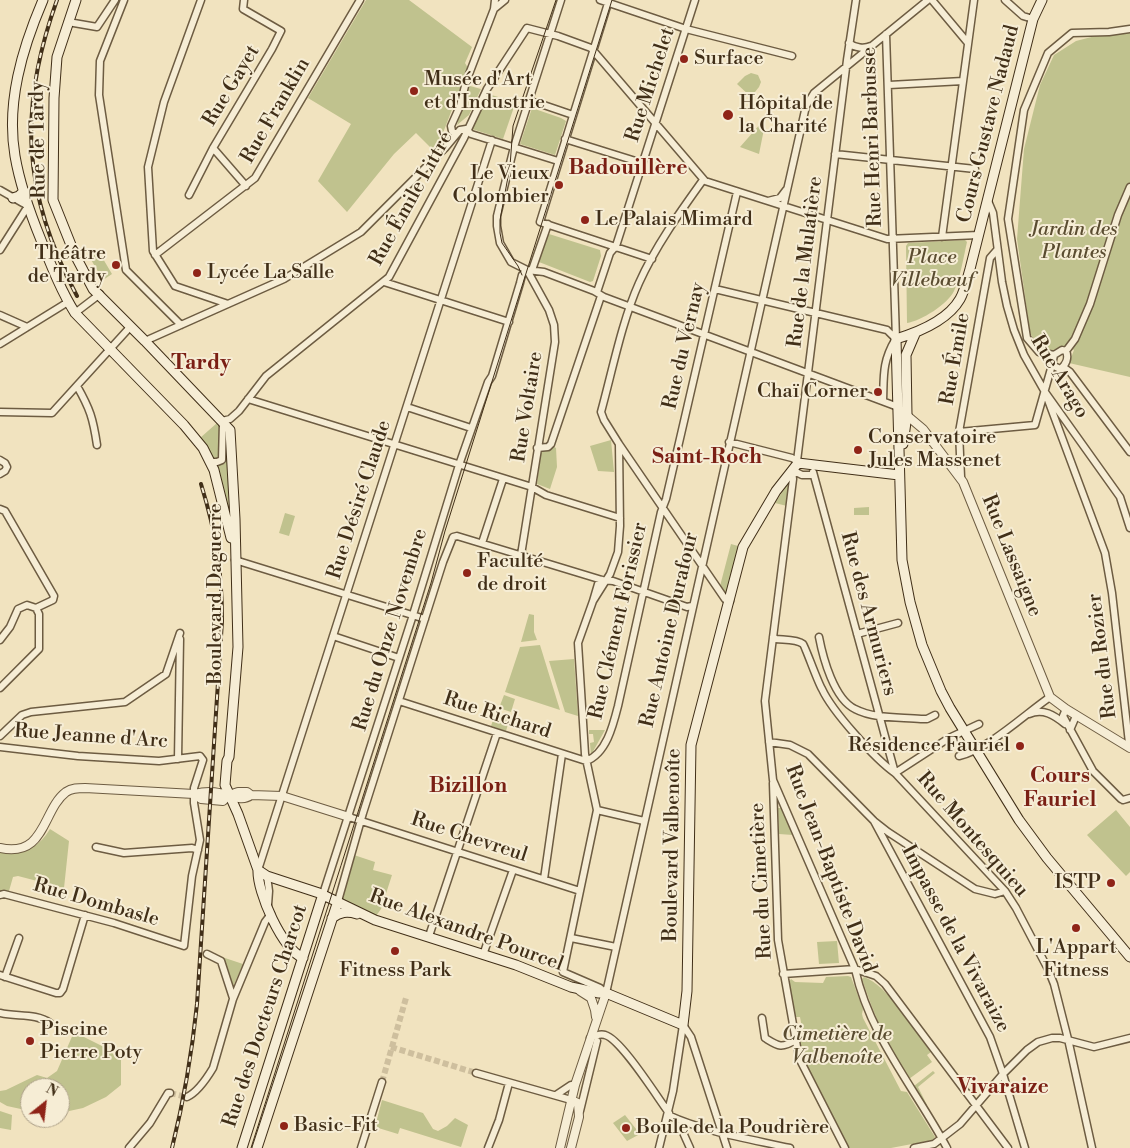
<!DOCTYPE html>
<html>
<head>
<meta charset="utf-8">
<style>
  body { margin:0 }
  #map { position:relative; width:1130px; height:1148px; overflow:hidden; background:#f1e3bf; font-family:"Libre Bodoni",serif }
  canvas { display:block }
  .north { position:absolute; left:20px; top:1078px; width:50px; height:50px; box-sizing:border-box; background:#f6edd5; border:1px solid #aea189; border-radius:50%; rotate:29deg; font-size:14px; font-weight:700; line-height:20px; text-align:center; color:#412f18 }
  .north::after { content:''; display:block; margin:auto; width:18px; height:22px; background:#8f2418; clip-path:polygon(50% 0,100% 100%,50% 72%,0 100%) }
</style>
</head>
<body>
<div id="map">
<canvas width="1130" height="1148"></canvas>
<div class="north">N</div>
</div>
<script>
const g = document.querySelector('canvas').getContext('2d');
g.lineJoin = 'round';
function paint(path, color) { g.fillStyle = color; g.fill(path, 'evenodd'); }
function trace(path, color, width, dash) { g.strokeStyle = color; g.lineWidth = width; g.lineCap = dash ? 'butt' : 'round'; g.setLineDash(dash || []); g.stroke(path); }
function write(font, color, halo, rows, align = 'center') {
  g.font = font + ' "Libre Bodoni",serif'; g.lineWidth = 4; g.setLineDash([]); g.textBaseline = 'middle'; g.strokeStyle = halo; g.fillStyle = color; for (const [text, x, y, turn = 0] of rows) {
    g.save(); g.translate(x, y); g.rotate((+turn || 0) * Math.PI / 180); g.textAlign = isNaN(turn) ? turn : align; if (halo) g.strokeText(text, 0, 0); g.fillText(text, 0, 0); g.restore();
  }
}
const green = new Path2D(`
  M366,0H409L472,47L465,63L468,68L436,151L435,152L416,133L394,154L347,212L318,181L351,124L308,98Z
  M1130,27V377L1069,363L1074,350L1066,346C1051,355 1035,348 1030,332L1017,239L1024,149L1040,85L1054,55L1076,41Z
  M751,73L758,75L761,82L759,87L751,97L737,84L745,76Z
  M470,86L481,89L469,115L457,125L458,122L456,121V120L464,103L468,87Z
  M488,94L512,101L514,107L503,139L472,129Z
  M532,108L561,118L566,121L555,155L520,144Z
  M762,122L765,124L759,154L740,147Z
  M549,234L600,250L601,256L593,281L590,282L539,262L546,236Z
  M965,240L967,242C964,255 960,279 954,291C948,304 921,321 907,323L906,246L908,243Z
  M99,252L112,274L103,280L90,258Z
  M217,423L227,432L229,515L200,438Z
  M611,440L614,472L598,471L590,446Z
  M553,446L556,448L557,467L550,489L537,484L541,450Z
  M789,482L787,506L775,503Z
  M869,507V515H854V508Z
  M285,513L295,516L289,536L279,533Z
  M731,544L738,546L726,594L720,586Z
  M529,614L534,615V632L537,640L521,642Z
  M540,645L560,710L505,692L520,647Z
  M574,659L578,716L565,712L549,661Z
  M504,695L515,699L511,712L499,708Z
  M495,714L507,718L506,723L508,724L506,731L491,726Z
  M589,730H605L591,755L590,743L594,742L593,734H589Z
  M778,808H782L793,835L779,834Z
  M1116,810L1130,827V872L1126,876L1087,835Z
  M50,829L69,841L64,888L18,876L13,877L9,891H0V852C23,854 38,849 50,829Z
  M354,855L375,862L373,870L392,875L381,909L376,916L340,900Z
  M837,941L839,963L819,964L817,942Z
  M222,957L243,964L232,989Z
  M848,976L851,977L863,1009L862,1014L863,1018L901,1091L907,1092L935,1137L933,1140L891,1148H848L802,1057L798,1030L802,1028L800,1017H794L789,982L791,979L795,982L823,983L826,977Z
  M864,977C888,985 915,1032 931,1052L927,1055L932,1062L909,1079C888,1048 874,1015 862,979Z
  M74,1032L104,1047L121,1060V1085L106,1097L83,1108L60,1113V1088H30V1111L7,1106L0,1102V1091L6,1090L37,1075L47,1078L57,1071Z
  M933,1071L935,1073L918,1087L927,1105L926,1106L914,1086Z
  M382,1100L423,1113L433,1129L438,1131L447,1126L455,1118L468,1125L461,1147L400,1128L398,1134L375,1127Z
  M0,1111L12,1115L11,1130L0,1128Z
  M625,1115L640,1134L627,1141L613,1123Z`);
const minorTunnel = new Path2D(`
  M391,1047L476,1073
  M382,1082L406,998
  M170,1093L187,1097`);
const minor = new Path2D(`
  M124,0L100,61L99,95L126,270L181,325
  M201,0L164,102L148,167L153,251L175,286L228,304
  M561,0L514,147L497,216V226L500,243L511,262L527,270L544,272L594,291L604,297L898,407
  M600,0L686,29L792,56
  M609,0L540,222L652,259
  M932,0L968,43
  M1005,0L1023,16L1033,19
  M494,9L505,0
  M68,22L97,27L115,0
  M886,34L896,339
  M849,43C855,48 864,49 871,46
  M889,85L963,81
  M529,100L573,115
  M456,134L452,131L451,126L460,106L466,82L494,9L495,0
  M565,139L642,163
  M213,148L246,186
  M835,154L975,169
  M703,180C680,212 655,247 639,283C622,321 612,372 601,412L604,420L619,444L725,599L730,601
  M0,190L28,206L0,250
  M189,195L213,148L272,49L281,31L243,9L244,0
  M768,201L780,198L786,190
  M988,201L993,213L1002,282L1007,306L1014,330L1024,355L1045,392L1120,497L1130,528
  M942,237L974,0
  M155,255L255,178L360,0
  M532,270L548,224
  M384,282L509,322
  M715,289L887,330L896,339
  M597,292L610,253L616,246L695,0
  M75,313L100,294
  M0,315L27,327
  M145,341L284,279L361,232L445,148L460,130L466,129L471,134L558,161
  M0,344L68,302
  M1062,350L1066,351C1069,358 1066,365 1060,369L1052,365L1054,355Z
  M1066,351L1075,339L1090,304L1118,215L1130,187
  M1054,355L1039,352L1027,338L1008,219L1024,110L1048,53L1072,33L1109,32L1130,29
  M1063,367L1070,372L1130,452
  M77,386C90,409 93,418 97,445
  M1045,392L1105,553L1112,593L1129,743L1128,747
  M248,399L532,487L546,495L620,518
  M883,401C884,376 882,362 895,340
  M407,407L471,428
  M0,412L52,413L131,326
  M222,421L230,419L239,411L266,376L389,277L464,138L487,89L527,28L558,36L591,48L705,181L887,239L979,235
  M959,432L1035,425L1052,365
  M729,442L792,458L797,461
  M537,448L548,447L551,444L601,296
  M0,460L5,463L7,467L5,471L0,474
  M797,461L847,60L856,0
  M210,462H217L222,460L223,422
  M813,472L895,773
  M813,475H802L792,470L793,479L765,701L773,780L855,969C870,1037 915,1088 947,1148
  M961,477L959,432L990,258L997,250
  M0,509L5,511L54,596L53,600L36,608
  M482,543L503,479
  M521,555L555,342L554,325L549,310L527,270
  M235,560L425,619
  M602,580L598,584L593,601L610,574L618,552L620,526L619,444
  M857,634L898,623
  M333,636L399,658
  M773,637L776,639C783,640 797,639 803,644C805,646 818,683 822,689C832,711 875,759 895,773L1005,891L1016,908L1048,969L1054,984L1068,1039L1092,1148
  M819,637C823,658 834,699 855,709C874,719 900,717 921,719H927L935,715
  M0,640L10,627L18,609L27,605L36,608L39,614V649L0,688
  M399,701L586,761C606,754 613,726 618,706L661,512L666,499L737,192
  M1066,709L1063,716L1093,771L1121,799
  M1029,714C1043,708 1054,715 1065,724
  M1070,730L1076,716
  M0,736L22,715L31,712L125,702L166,674L180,633
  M769,742L790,745L808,754L874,821L888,832L975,889L995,894L1005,891
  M0,747L78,756L159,761L200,756L203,760L194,788V803L200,840L192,876L184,946L114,923L4,894L0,895
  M959,756C989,749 1025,714 1050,697
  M178,759L180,639
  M895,773L949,738L979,724
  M773,783L778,940L799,1058L845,1148
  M1123,800L1130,798
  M597,810L644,821
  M349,817L580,891
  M874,821L990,1037L1003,1074L1025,1148
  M96,847L124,853L192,848L198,850
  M258,870L492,140
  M267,876L269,891L268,905
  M544,879L562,754
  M323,894L412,618L459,465L488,382L492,376L520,283L522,275L527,270
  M338,901L363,813L443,562L453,537L457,536L602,580L613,581L687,607L692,606
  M429,936L497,733
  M571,938L616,947
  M207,954L221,961L233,998
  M483,955L513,870
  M563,972L600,988L606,993L806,106L814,93L928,0
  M563,972L597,810L585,754L578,643L593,601
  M783,974L855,969L876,976L885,984L1008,1148
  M0,975L56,993H60L63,989L85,915
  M5,977L19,938
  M0,1013C17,1017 36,1013 50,1023
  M762,1018L765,1038C778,1046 781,1049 796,1040
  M683,1025L691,1037L727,1148
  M590,1038C594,1036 600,1033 605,1035C621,1039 657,1097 669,1113
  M476,1073L571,1100
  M556,1095L571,1085H575
  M187,1097C198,1092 207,1078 213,1068L233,999L265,922L271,914
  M580,1111L597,1041
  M668,1115C705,1132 750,1139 790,1148
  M680,1120L681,1128L690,1148
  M129,1148L150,1123L168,1093H170
  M361,1148L382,1082
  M488,1148L499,1120L509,1083
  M659,1148L673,1091L683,1025
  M914,1148L934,1144L960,1124L1003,1074L1027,1050L1038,1042L1052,1038H1060L1094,1047L1130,1038`);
const tertiary = new Path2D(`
  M904,413L923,429L963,482L1050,697L1066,709L1130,748
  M194,794L201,799L223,801L229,795L238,792H247L251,795L282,796L349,817
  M0,848C46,858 42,810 66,792C72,788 78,788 85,788L194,794C202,792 211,791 219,793C230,794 241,803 251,795
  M580,991L591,998L595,1010L596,1017
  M571,1100L578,1103L579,1117L571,1148
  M560,1148L575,1085L606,993`);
const secondary = new Path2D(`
  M43,0C22,49 6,103 15,156C20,185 30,213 41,240C51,265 61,291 75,313L184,425L203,448L214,470L231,538
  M76,0L57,57L54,98L53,200L75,255L93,289L145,341L230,430L235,519L238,647L229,757L227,761L225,785L238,814L258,870C257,892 282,949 303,958
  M1042,0L1033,19L970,269C967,279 965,290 960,299C948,320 919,332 896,339L902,560L910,602L922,645L941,691L950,708L1019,820L1047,858L1130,957
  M13,198L19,196L24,191
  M903,444L907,415L906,355L915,334
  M258,870L267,876L319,893L375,920L516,965L571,987L599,993H606L683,1025L687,991L691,745L743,547L776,491L798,463L899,475
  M332,918C340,912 347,911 357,914
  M242,1148L323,894
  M257,1148L338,901`);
const tram = new Path2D(`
  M522,275L518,266L502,243L500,233V220L510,166L513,126L556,0
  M251,1148L431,583L445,531L612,0`);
const rail = new Path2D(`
  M57,0C18,108 22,194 77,296
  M172,1148C184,1100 192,1052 197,1004L222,621C222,569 216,533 201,484`);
const markers = [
  [684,59,5,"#8f2418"],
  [414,91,5,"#8f2418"],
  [728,115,6,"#8f2418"],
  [559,185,5,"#8f2418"],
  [585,220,5,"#8f2418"],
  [116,265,5,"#8f2418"],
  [197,273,5,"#8f2418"],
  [878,392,5,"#8f2418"],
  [858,450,5,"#8f2418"],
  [467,573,5,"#8f2418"],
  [1020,746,5,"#8f2418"],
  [1111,883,5,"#8f2418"],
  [1076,928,5,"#8f2418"],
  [395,951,5,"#8f2418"],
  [30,1041,5,"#8f2418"],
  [284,1126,5,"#8f2418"],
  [626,1128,5,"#8f2418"]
];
const poiNames = [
  ["Surface",694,59],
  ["Musée d'Art",424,80],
  ["et d'Industrie",424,103],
  ["Hôpital de",739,104],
  ["la Charité",739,127],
  ["Le Vieux",549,174,"right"],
  ["Colombier",549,197,"right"],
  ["Le Palais Mimard",595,220],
  ["Théâtre",106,254,"right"],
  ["de Tardy",106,277,"right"],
  ["Lycée La Salle",207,273],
  ["Chaï Corner",868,392,"right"],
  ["Conservatoire",868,438],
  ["Jules Massenet",868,461],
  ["Faculté",477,562],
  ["de droit",477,585],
  ["Résidence Fauriel",1010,746,"right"],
  ["ISTP",1101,883,"right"],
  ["L'Appart",1076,948,"center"],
  ["Fitness",1076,971,"center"],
  ["Fitness Park",395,971,"center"],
  ["Piscine",40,1030],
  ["Pierre Poty",40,1053],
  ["Basic-Fit",294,1126],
  ["Boule de la Poudrière",636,1128]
];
const streetNames = [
  ["Rue Michelet",651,85,-72],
  ["Rue Gayet",232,86,-59],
  ["Rue Franklin",276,111,-60],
  ["Cours Gustave Nadaud",989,124,-76],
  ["Rue Henri Barbusse",873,137,-92],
  ["Rue de Tardy",39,140,-91],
  ["Rue Émile Littré",412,199,-61],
  ["Rue de la Mulatière",806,262,-83],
  ["Rue du Vernay",685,346,-77],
  ["Rue Émile",956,359,-80],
  ["Rue Arago",1059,377,59],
  ["Rue Voltaire",528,407,-81],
  ["Rue Désiré Claude",360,500,-72],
  ["Rue Lassaigne",1011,556,68],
  ["Boulevard Daguerre",216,594,-90],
  ["Rue des Armuriers",868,614,75],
  ["Rue Clément Forissier",619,621,-77],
  ["Rue du Onze Novembre",391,630,-73],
  ["Rue Antoine Durafour",670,630,-77],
  ["Rue du Rozier",1103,656,-97],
  ["Rue Richard",497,716,18],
  ["Rue Jeanne d'Arc",91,737,4],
  ["Rue Montesquieu",972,835,49],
  ["Rue Chevreul",469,838,18],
  ["Boulevard Valbenoîte",673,845,-89],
  ["Rue Jean-Baptiste David",830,869,69],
  ["Rue du Cimetière",762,881,-93],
  ["Rue Dombasle",96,903,16],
  ["Rue Alexandre Pourcel",466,931,20],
  ["Impasse de la Vivaraize",955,939,62],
  ["Rue des Docteurs Charcot",266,1016,-72]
];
const parkNames = [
  ["Jardin des",1074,230],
  ["Plantes",1074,253],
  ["Place",932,258],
  ["Villebœuf",932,281],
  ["Cimetière de",837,1035],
  ["Valbenoîte",837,1058]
];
const neighbourhoodNames = [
  ["Badouillère",628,169],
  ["Tardy",201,364],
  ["Saint-Roch",707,458],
  ["Cours",1060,777],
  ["Fauriel",1060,801],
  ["Bizillon",468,787],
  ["Vivaraize",1003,1088]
];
paint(green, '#c0c28e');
trace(minorTunnel, '#cebf9e', 6, [6, 3]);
trace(minor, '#6d5c42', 9);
trace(tertiary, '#6d5c42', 10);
trace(secondary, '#412f18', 11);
trace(minor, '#f6edd5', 6);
trace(tertiary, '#f6edd5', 8);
trace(secondary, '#f6edd5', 9);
trace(tram, '#412f18', 1);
trace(rail, '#412f18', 4);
trace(rail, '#f6edd5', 2, [5.5]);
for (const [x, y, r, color] of markers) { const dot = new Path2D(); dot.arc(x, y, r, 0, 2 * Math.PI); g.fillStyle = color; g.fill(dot); trace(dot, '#f6edd5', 2); }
write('20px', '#412f18', '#f6edd5', poiNames, 'left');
write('20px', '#412f18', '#f6edd5', streetNames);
write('italic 20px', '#5a4c30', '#f6edd5', parkNames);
write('bold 21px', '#7a1f14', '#f6edd5', neighbourhoodNames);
</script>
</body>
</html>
